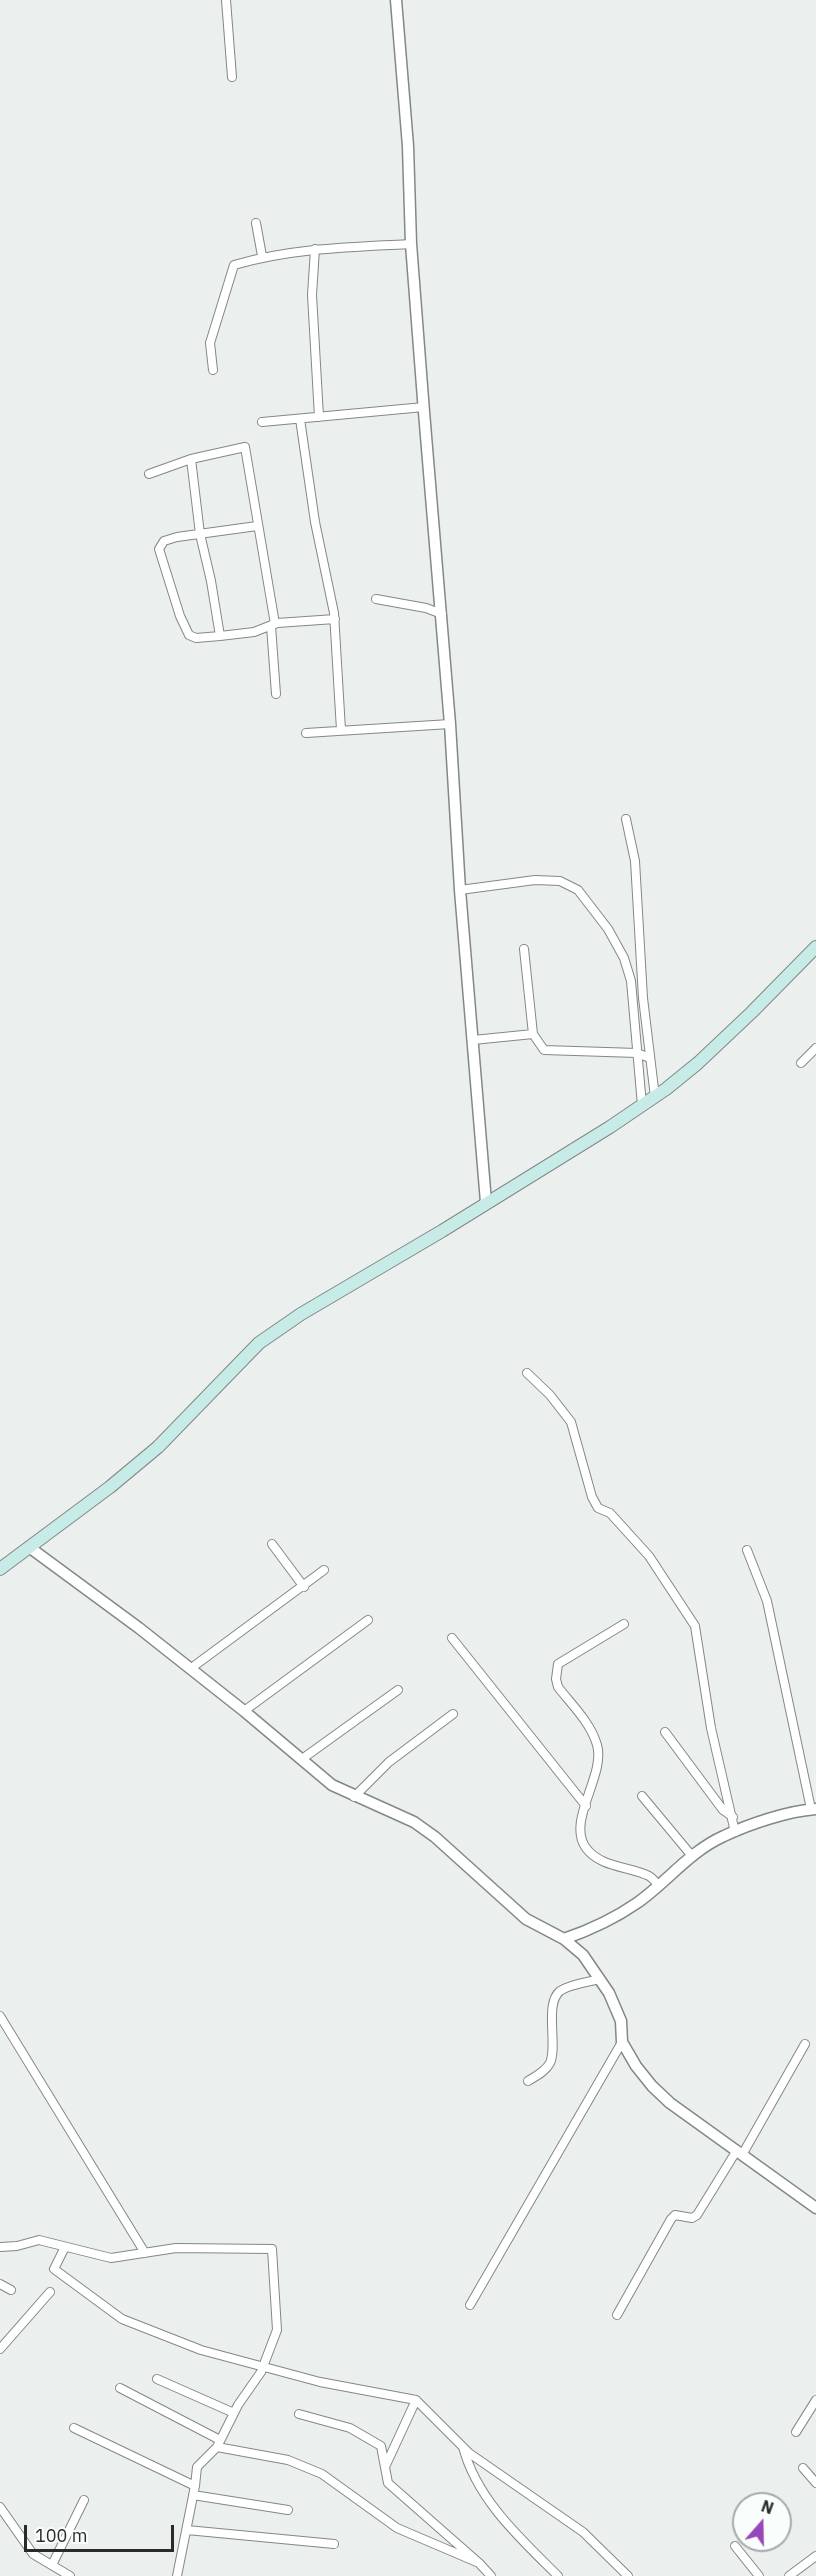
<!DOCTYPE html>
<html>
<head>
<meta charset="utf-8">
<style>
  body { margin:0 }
  #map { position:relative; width:816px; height:2576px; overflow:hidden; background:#ebf0ef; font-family:"IBM Plex Sans",sans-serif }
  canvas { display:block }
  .north { position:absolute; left:732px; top:2492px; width:60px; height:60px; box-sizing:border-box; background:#f9fefd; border:2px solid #a6aaa9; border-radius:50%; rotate:20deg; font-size:16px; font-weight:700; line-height:24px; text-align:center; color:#292b2b }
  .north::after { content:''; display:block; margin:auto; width:21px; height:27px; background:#9648b8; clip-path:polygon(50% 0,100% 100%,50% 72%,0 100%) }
  .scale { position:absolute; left:24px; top:2525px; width:150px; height:27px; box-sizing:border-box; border:3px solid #292b2b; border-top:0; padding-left:8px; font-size:18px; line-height:21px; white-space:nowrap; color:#292b2b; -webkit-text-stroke:4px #f9fefd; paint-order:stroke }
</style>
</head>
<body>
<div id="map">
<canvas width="816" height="2576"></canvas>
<div class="north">N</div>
<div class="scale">100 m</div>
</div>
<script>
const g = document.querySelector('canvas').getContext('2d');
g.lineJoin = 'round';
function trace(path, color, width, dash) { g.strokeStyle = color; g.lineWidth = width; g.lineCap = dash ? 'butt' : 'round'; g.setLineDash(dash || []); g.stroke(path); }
const minor = new Path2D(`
  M226,0L232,77
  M256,223L262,256
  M315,249L312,295L319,417
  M213,370L210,343L234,265C292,248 352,247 411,244
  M300,419L315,522L334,613L341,730
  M262,422L424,407
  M191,459L200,534L211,581L220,636
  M149,474L191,459L245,447L275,624
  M257,526L177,537L164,541L159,549L180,616L189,635L196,638L220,636L254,632L277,623L335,619
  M376,599L426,608L442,614
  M271,626L276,694
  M306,733L450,724
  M626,819L635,861L643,998L655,1097
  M460,890L535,880L560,881L578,890L608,929L624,958L631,981L642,1105
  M524,949L533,1034L544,1050L637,1053L650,1058
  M473,1040L533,1034
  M801,1063L816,1048
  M527,1373L550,1395L571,1422L592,1497L598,1508L610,1513L649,1556L695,1626L711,1728L735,1832
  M272,1544L304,1587
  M747,1550L767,1601L811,1809
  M624,1624L558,1664L556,1679L558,1687C571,1704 591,1723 597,1745C606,1775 566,1821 586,1848C601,1868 629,1866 649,1876C653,1878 656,1883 659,1886
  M452,1638L586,1806
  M190,1669L324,1570
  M244,1711L368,1620
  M665,1732L723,1810L733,1817
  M302,1759L398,1690
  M642,1796L692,1856
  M354,1797L389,1762L453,1714
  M0,2016L145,2253
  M528,2081C536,2076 545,2072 550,2063C558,2045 544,2004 560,1991C570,1984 589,1982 600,1979
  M742,2155L805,2044
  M0,2247L17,2246L39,2240L111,2258L176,2248L272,2249L277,2330L261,2372L238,2405L217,2447L197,2467L195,2486
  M65,2247L54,2269L122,2319L201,2350L320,2382L416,2400L469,2453L583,2532L628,2576
  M0,2284L11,2290
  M470,2305L622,2042
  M617,2315L671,2219L675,2215L692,2218L697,2215L737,2150
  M0,2349L50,2292
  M157,2379L234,2413
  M120,2388L220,2440
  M299,2414L350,2428L381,2446L388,2483L479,2563L491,2576
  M74,2428L195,2486L177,2576
  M796,2432L816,2400
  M217,2447L288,2460L322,2474L397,2528L479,2563
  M463,2447C477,2500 521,2539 558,2576
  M385,2467L416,2400
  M803,2468L816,2483
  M193,2495L288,2510
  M0,2507L33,2554L70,2576
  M187,2530L334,2544
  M735,2546L759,2576
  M52,2565L84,2500
  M789,2576L816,2556`);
const tertiary = new Path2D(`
  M396,0L408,146L411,244L424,412L450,724L460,890L486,1202
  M29,1547L139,1628L244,1711L332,1785L414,1822L435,1837L526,1919L564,1939L583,1955L609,1993L621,2021L622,2042L636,2066L652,2086L670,2103L816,2208
  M564,1939C590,1930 614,1919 637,1903C667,1882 690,1851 724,1836C749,1824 788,1811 816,1809`);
const secondary = new Path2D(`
  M0,1569L110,1487L158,1447L259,1343L301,1314L442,1231L610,1127L666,1089L698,1063L752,1012L816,947`);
trace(minor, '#838786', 10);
trace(tertiary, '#838786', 13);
trace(secondary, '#838786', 14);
trace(minor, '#fff', 8);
trace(tertiary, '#fff', 10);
trace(secondary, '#c7ece8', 12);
</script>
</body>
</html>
